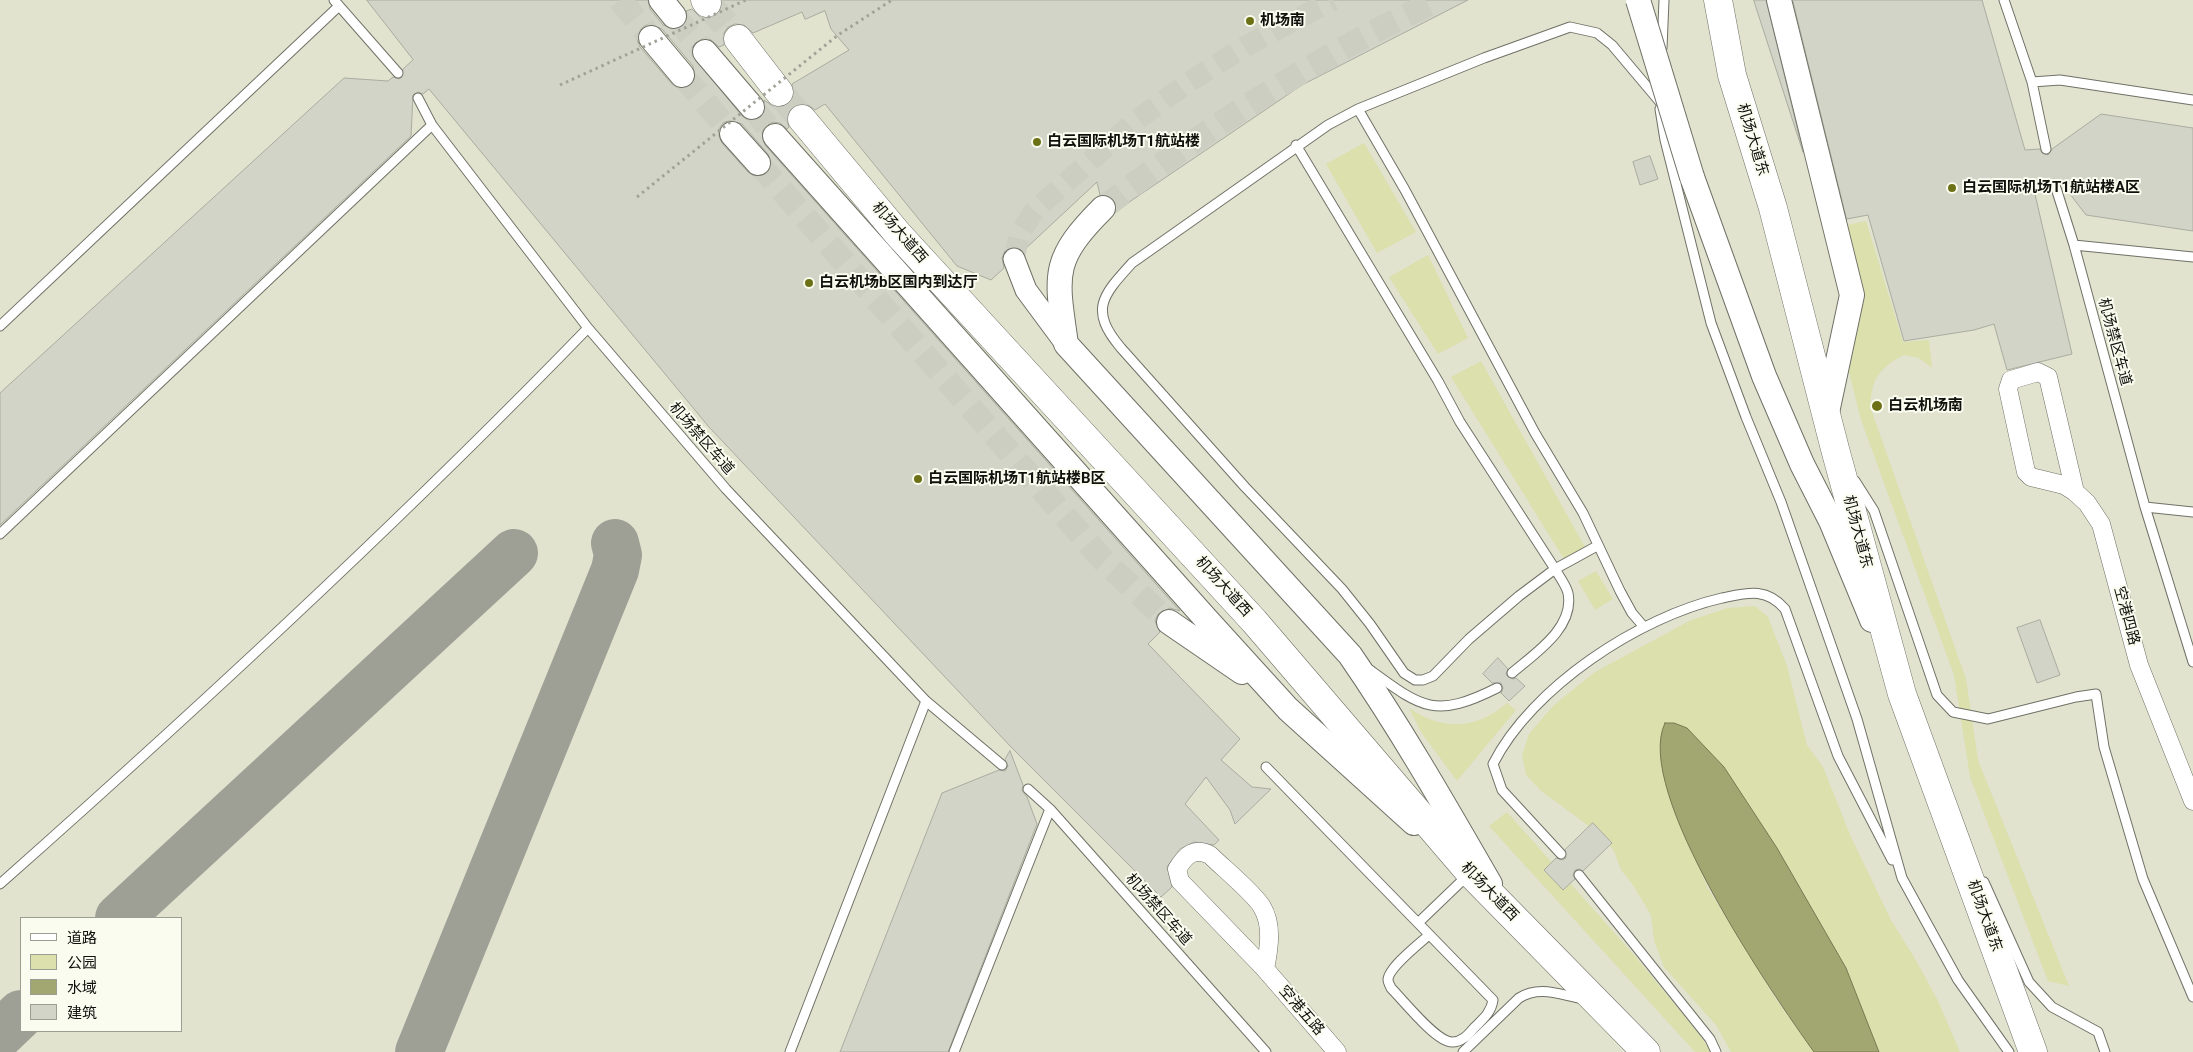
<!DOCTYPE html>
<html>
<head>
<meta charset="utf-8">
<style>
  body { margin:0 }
  #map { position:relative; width:2193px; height:1052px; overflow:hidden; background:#edefe2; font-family:Roboto,"Noto Sans SC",sans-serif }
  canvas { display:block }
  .legend { position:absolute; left:20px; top:917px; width:162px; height:115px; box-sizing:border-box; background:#fafcef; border:1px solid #9c9e94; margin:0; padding:6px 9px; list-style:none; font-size:15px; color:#10100c }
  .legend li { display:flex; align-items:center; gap:10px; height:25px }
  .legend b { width:25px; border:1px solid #9c9e94 }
</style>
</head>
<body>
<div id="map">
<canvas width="2193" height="1052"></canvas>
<ul class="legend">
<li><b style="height:6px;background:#fff"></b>道路</li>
<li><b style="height:14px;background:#dbe0ad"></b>公园</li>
<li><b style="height:14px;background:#a2a772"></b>水域</li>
<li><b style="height:14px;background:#d3d4c8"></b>建筑</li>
</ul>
</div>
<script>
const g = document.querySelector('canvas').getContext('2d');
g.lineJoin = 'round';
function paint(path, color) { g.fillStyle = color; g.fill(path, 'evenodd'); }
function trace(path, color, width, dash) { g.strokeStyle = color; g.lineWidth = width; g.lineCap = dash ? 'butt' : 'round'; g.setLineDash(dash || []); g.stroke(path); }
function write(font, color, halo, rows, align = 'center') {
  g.font = font + ' Roboto,"Noto Sans SC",sans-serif'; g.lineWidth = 4; g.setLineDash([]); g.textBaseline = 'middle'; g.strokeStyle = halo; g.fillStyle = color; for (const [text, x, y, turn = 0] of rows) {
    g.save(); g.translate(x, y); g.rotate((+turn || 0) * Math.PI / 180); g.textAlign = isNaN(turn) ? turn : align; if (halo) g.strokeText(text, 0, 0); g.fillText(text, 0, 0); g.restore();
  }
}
const built = new Path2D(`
  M0,0H2193V1052H0ZM21,918H181V1031H21Z`);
const green = new Path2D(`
  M1364,143L1416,232L1377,253L1326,164Z
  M1866,221L1903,342L1929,340L1932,368L1919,358L1904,355C1879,368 1870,380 1871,409L1966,679L1978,760L2069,986L2048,981L1970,777L1954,675L1861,420L1848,368L1842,226Z
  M1428,255L1468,338L1438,354L1389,277Z
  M1481,361L1585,547L1564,559L1451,377Z
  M1596,571L1613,599L1595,610L1578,581Z
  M1755,606L1768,617L1787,666L1807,745L1823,767L1851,837L1891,920L1917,962L1939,1003L1960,1052H1879L1846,968L1777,848L1673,806L1708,888L1776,999L1814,1052H1731L1716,1025L1664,967L1654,941L1651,915L1631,882L1621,870L1614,851L1597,832L1541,791L1526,775L1522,755L1529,734L1553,706L1595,672L1691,620L1728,608Z
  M1507,703L1516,710L1457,781L1421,732L1409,708C1443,731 1476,730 1507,703Z
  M1507,812L1634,955L1699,1034L1711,1052H1695L1489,826Z`);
const water = new Path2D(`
  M1665,723H1674L1687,728L1724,767L1777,848L1846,968L1879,1052H1814C1773,995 1632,790 1665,723Z`);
const taxiway = new Path2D(`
  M119,918L514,553
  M0,1034L21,1014
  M419,1052L615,570L618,555L615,543`);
const building = new Path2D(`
  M367,0H648L650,9L663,25L676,30L682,27L687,21L686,11L692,9L700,17L708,18L716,16L721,10L722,0H1468L1302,85L1116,211L1113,198L1100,195L1097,182L1023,251L1015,247L1005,251L1002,258L1004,268L991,280L957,266L825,104L815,110L808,105L799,104L792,107L788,113L787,121L789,127L787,129L780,123L773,122L766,125L762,132L765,145L1180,611L1170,608L1158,614L1155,621L1160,632L1148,644L1240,739L1221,760L1252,787L1271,789L1235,824L1230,810L1206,777L1185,804L1219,840L1214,845L1194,842L1180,849L1167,867L1172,887L1161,897L1012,748L709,427L429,89L423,94L418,92L413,95L411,136L0,525V393L344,78L388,81L393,77L399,79L402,77L403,69L413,60ZM825,11L831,29L849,50L792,84L794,97L788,105L781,107H774L764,100L765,112L755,120H748L742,116L692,55V47L702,39H710L719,47L724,45V33L728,27L735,24L744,25L753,33L802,12L805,19ZM649,24L662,29L693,66L695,79L690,86L678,88L672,84L640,47L637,40L638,33L643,27ZM730,121L742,124L768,154L771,167L767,174L754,176L748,172L722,143L719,136V129L723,123Z
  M1754,0H1766L1803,152Z
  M1793,0H1982L2025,150L2040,149L2042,153L2048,155L2052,149L2101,114L2193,128V231L2086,215L2060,181L2053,179L2049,187L2034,190L2072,354L2007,370L1994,324L1974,330L1904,341L1868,215L1847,219Z
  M1650,156L1658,179L1640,185L1633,162Z
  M2040,620L2060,675L2037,683L2017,628Z
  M1498,658L1508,669L1506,674L1508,677L1513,679L1516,678L1525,686L1509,701L1501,693L1503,688L1501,683H1492L1483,674Z
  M1010,751L1023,785L1022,791L1027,797L1037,824L948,1052H840L942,793L999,770L1005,771L1008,766L1005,760Z
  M1593,823L1612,843L1583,871L1579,869L1575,870L1573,875L1575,879L1563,890L1544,870L1556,858L1562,860L1566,858L1565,850Z`);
const tertiaryTunnel = new Path2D(`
  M1014,259L1020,233L1034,211L1134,122L1189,82L1246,46L1333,0`);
const secondaryTunnel = new Path2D(`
  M620,0L651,38
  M674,16L705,52
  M682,75L732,134
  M752,107L775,136
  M758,163L1104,561L1169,622
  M1103,208C1208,127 1318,56 1438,0`);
const trunkTunnel = new Path2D(`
  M707,3L738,39
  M779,92L802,119`);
const service = new Path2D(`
  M334,0L398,73
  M2004,0L2032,82L2046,149
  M1662,48L1664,0
  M2032,82L2060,80L2193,100
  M418,98L432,125L588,328L726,489L926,701L1002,765
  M1358,109L1405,190L1535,433L1583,513L1620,591L1632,613L1644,627
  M1660,109L1665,140L1711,323L1746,417L1781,502L1857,719L1902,878L1958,980L2009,1052
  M1296,145L1438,381L1460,422L1555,569C1559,576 1566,585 1568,593C1575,628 1534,654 1512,673
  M2055,185L2074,245L2145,507L2193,662
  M2074,245L2193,257
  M0,326L339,6
  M1855,481L1874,511L1937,695L1953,712L1988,719L2076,697L2096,694L2104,747L2143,879L2193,997
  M2145,507L2193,512
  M0,534L432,125
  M1597,546L1555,569L1519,596L1469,639L1433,676L1423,680H1415L1404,673L1370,624L1342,589L1245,487L1121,348C1089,310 1102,296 1132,263L1328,125L1358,109L1484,58L1570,27L1597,33L1612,45L1660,102
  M1370,670C1422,708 1435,719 1497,688
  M1266,767L1418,923
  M1028,789L1050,809L1266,1052
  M1561,854L1502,790L1493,764C1532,687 1639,617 1722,598C1747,593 1766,587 1785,609L1838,756L1892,860
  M1579,875L1710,1039L1716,1052
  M1984,882L2029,982L2052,1007L2098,1032L2105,1052
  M0,884C202,705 400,522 588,328
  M1429,935C1420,943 1388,968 1388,980C1388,983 1390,985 1391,988C1403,1000 1436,1042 1452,1042C1462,1042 1468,1035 1474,1028C1483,1019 1491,1013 1493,1000L1418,923L1469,874
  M790,1052L926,701
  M954,1052L1050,809
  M1463,1052L1519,998C1540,985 1560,995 1583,999`);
const minor = new Path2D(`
  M2075,492L2048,377L2038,372L2011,380L2008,389L2026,472L2031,477L2064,485L2075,492L2087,503L2101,524L2139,665L2193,801
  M1265,969C1269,949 1273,925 1262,907C1255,894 1222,867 1210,855C1194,847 1186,855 1177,869L1180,881L1265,969L1337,1052`);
const tertiary = new Path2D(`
  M1014,259L1026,290L1066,344`);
const secondary = new Path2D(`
  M661,0L674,16
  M1779,0L1852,295L1826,417
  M651,38L682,75
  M705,52L752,107
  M732,134L758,163
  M775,136L1207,620L1288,709L1414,823
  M1692,177L1764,376L1802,464L1831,521L1872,620
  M1103,208C1051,260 1056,274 1066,344L1350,655C1401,729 1445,806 1490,884
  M1169,622L1242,672`);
const trunk = new Path2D(`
  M705,0L707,3
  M1718,0L1732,75L1773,208L1835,449L1902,694L2033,1052
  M738,39L779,92
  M802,119L898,234L1254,621L1470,873L1646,1052`);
const pathBridge = new Path2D(`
  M560,85L746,0
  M637,197L838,35L892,0`);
const secondaryBridge = new Path2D(`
  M1638,0L1692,177`);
const markers = [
  [1250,21,5,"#6c7116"],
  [1037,142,5,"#6c7116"],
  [1952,188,5,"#6c7116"],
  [809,283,5,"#6c7116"],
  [1877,406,6,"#6c7116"],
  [918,479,5,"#6c7116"]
];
const poiNames = [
  ["机场南",1260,21],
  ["白云国际机场T1航站楼",1047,142],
  ["白云国际机场T1航站楼A区",1962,188],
  ["白云机场b区国内到达厅",819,283],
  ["白云机场南",1888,406],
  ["白云国际机场T1航站楼B区",928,479]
];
const streetNames = [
  ["机场大道东",1752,140,73],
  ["机场大道西",899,233,49],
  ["机场禁区车道",2114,342,75],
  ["机场禁区车道",701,439,49],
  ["机场大道东",1857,532,75],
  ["机场大道西",1223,587,48],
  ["空港四路",2126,616,75],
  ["机场大道西",1489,892,46],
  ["机场禁区车道",1158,910,48],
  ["机场大道东",1984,916,70],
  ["空港五路",1301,1011,49]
];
paint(built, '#e1e3cf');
paint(green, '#dbe0ad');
paint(water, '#a2a772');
trace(water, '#767a53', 1);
trace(taxiway, '#9ea096', 48);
paint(building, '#d3d4c8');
trace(building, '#aaaca0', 1);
trace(tertiaryTunnel, '#cccec2', 21, [21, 11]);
trace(secondaryTunnel, '#cccec2', 24, [24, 12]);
trace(trunkTunnel, '#cccec2', 28, [28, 14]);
trace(service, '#707166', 11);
trace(minor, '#707166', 19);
trace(tertiary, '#707166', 23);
trace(secondary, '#707166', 26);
trace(trunk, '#707166', 29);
trace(service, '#fff', 9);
trace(minor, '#fff', 18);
trace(tertiary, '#fff', 21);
trace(secondary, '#fff', 24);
trace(trunk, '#fff', 28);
trace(secondaryBridge, '#707166', 26, []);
trace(pathBridge, '#a1a298', 3, [2.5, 4]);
trace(secondaryBridge, '#fff', 24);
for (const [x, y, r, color] of markers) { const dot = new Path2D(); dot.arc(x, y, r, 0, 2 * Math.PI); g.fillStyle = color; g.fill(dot); trace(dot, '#fafcef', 2); }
write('bold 15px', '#10100c', '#fafcef', poiNames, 'left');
write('15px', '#10100c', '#fafcef', streetNames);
</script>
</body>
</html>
